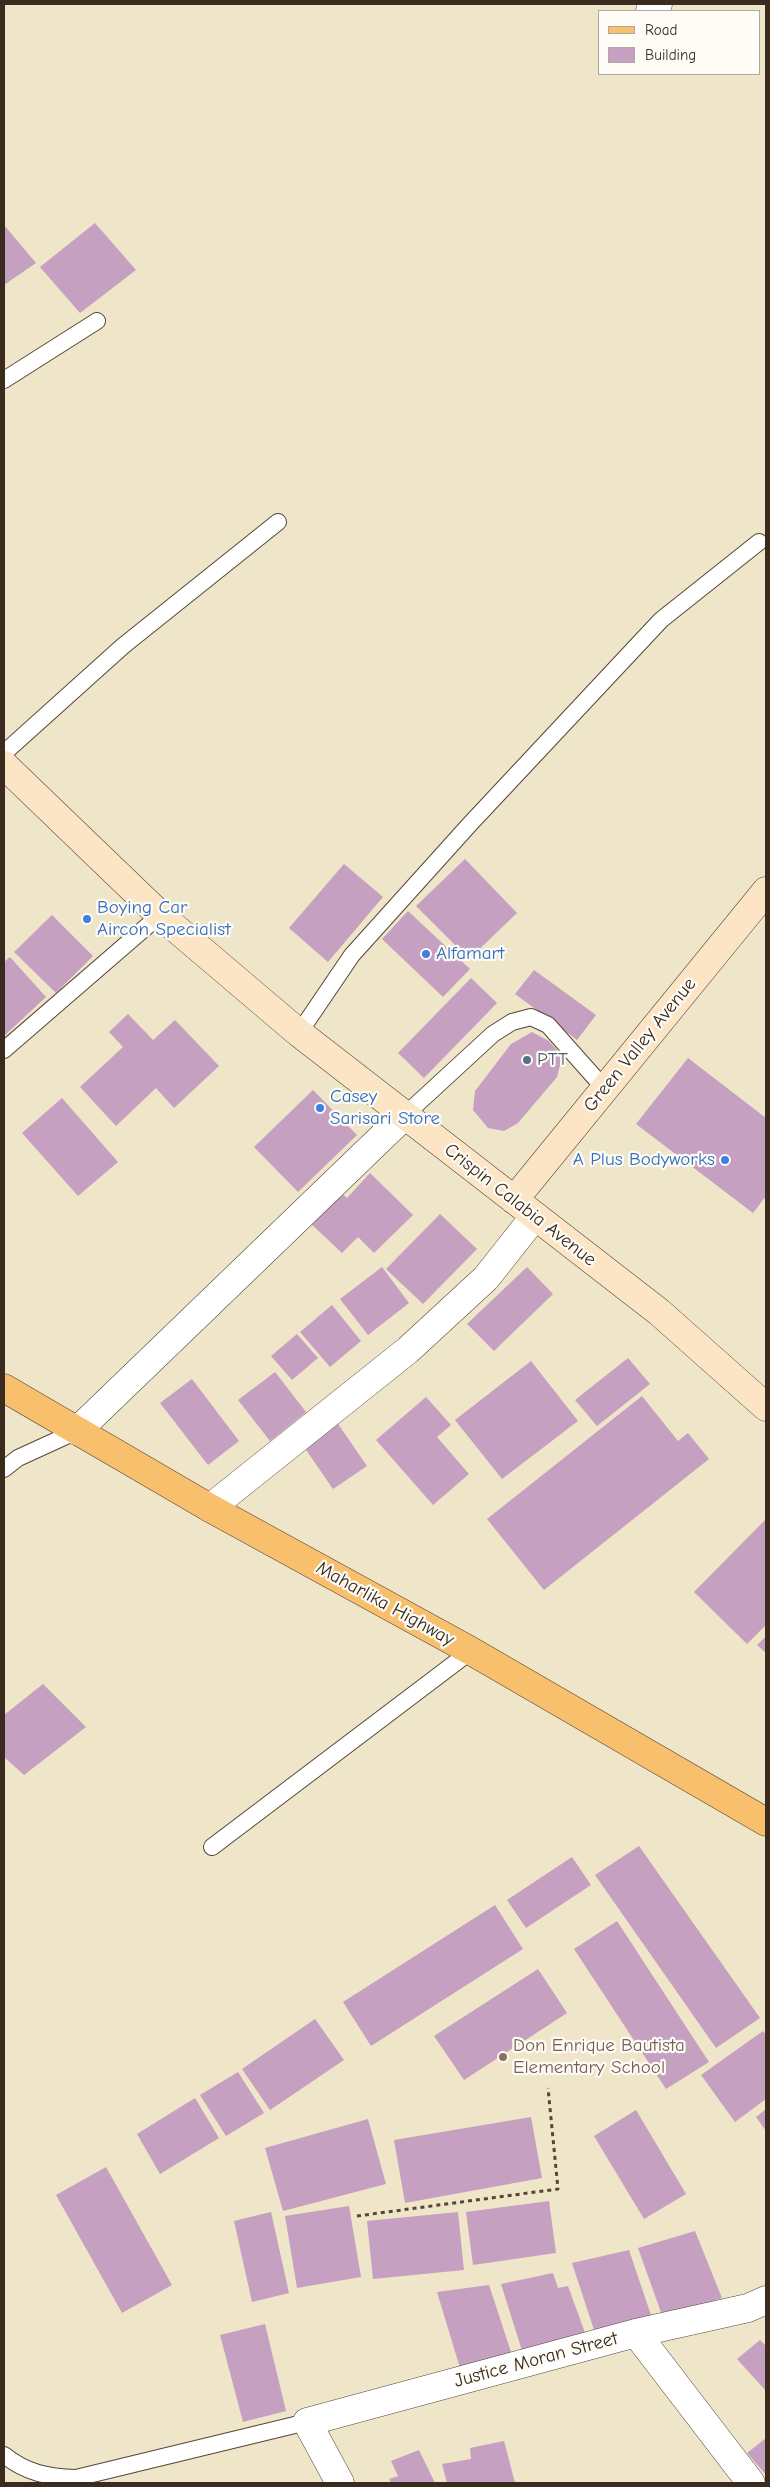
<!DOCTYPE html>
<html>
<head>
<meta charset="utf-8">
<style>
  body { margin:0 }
  #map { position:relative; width:770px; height:2487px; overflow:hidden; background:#efe5c8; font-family:"Comic Neue",sans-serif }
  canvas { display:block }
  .frame { position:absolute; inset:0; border:5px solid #3b2a1e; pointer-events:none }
  .legend { position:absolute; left:598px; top:10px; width:162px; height:65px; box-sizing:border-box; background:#fdfcf7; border:1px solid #afa8a0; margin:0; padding:6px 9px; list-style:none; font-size:15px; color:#3b2a1e }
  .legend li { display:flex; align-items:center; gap:10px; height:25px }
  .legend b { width:25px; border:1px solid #afa8a0 }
</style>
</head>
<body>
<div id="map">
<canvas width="770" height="2487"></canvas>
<div class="frame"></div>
<ul class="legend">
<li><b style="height:6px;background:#f8bf6c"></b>Road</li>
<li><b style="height:14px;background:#c5a0c1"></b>Building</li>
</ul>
</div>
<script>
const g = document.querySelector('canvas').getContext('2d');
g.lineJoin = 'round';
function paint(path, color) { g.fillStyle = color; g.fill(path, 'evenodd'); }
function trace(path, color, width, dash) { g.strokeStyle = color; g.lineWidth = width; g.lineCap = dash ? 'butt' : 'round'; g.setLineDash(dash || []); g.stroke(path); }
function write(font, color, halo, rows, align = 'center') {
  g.font = font + ' "Comic Neue",sans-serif'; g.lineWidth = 4.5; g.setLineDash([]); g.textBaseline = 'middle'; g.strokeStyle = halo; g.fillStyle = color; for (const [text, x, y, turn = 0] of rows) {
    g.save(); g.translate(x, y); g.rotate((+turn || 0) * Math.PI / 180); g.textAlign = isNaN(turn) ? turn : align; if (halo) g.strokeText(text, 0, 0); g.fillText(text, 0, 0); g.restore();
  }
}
const building = new Path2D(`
  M95,223L136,270L80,313L40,267Z
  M4,225L36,263L4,285Z
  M465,859L517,913L469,959L416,906Z
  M344,864L383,897L328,962L289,928Z
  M408,911L470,969L443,997L382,939Z
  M52,915L93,956L56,993L14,952Z
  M10,957L46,997L4,1036V962Z
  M534,970L596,1015L577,1040L515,994Z
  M471,978L497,1003L424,1078L398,1053Z
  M128,1014L153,1040L175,1020L219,1066L174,1108L156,1088L116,1126L80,1087L123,1047L109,1032Z
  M532,1032L549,1041L557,1050L561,1061L557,1077L518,1123L504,1131L488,1128L473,1110L475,1091L511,1044Z
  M688,1058L766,1118V1196L753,1213L636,1124Z
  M313,1090L357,1135L298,1192L254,1147Z
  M62,1098L118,1162L78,1196L22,1133Z
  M370,1173L413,1215L374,1253L358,1237L342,1253L309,1222L340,1191L347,1198Z
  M440,1214L477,1249L423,1304L386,1269Z
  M382,1267L409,1303L368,1335L340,1299Z
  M527,1267L553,1294L494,1351L467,1324Z
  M332,1305L361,1341L330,1367L300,1332Z
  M297,1334L318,1358L292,1380L271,1356Z
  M628,1358L650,1384L597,1426L575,1400Z
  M531,1361L578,1421L502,1479L455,1420Z
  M275,1372L306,1412L270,1441L238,1400Z
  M192,1379L239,1441L208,1465L160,1403Z
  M642,1396L678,1441L688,1433L709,1459L544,1590L487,1519Z
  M426,1397L451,1425L437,1437L469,1474L433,1505L376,1440Z
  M336,1421L367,1466L333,1489L302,1444Z
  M766,1519V1625L747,1644L694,1592Z
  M766,1636V1653L757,1645Z
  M43,1684L86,1727L24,1775L4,1757V1715Z
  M639,1846L760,2018L716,2048L595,1875Z
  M572,1857L591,1885L526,1928L507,1900Z
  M495,1905L523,1949L371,2046L343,2002Z
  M617,1921L709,2062L666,2089L574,1949Z
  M538,1969L567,2013L464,2080L434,2036Z
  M315,2019L344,2060L270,2110L242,2069Z
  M763,2031L766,2035V2099L735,2122L701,2075Z
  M238,2072L264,2113L226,2136L200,2095Z
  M195,2098L219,2138L160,2174L137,2134Z
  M766,2109V2131L756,2117Z
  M636,2110L686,2194L644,2219L594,2136Z
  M531,2117L542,2178L405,2203L394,2140Z
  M368,2119L386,2184L283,2211L265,2148Z
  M106,2167L172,2285L122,2313L56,2195Z
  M549,2201L556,2253L473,2265L466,2212Z
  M349,2206L361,2277L297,2288L285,2216Z
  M271,2212L289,2293L252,2302L234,2221Z
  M458,2212L464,2270L373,2279L367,2221Z
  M695,2231L722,2298L663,2318L638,2248Z
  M629,2250L653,2321L596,2336L572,2263Z
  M553,2273L558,2288L568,2286L588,2341L524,2357L501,2284Z
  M489,2285L515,2364L463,2378L437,2292Z
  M265,2324L286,2411L243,2422L220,2335Z
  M760,2340L766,2346V2391L737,2359Z
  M766,2438V2475L747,2453Z
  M504,2441L515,2483H447L442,2464L471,2459L470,2448Z
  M419,2450L435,2483H391L389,2479L398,2476L391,2461Z`);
const path = new Path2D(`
  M357,2216L558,2189L548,2088`);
const lane = new Path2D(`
  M4,380L97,321
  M4,753L123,646L278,522
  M299,1033L352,955L470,824L661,620L759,542
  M4,1050L160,915
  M405,1115L493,1034L512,1022L531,1017L548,1025L604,1088
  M4,1469L18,1458L77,1431
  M212,1847L471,1651
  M4,2455C26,2473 48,2477 76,2478L307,2422`);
const street = new Path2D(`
  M650,11L658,4
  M77,1431L405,1115
  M210,1508L408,1350L486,1278L535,1216
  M636,2333L751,2483
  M340,2483L307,2422L636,2333L748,2308L766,2300`);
const secondary = new Path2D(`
  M4,765L160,915L299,1033L659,1312L766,1407
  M514,1200L766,891`);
const primary = new Path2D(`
  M4,1388L210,1508L471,1651L766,1822`);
const markers = [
  [87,919,5,"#3f7fe0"],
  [426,954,5,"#3f7fe0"],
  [527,1060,5,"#5c6f8a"],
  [320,1108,5,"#3f7fe0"],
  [725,1160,5,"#3f7fe0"],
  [503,2057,5,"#8d6e63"]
];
const shopNames = [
  ["Boying Car",97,908],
  ["Aircon Specialist",97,930],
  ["Alfamart",436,954],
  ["Casey",330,1097],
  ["Sarisari Store",330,1119],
  ["A Plus Bodyworks",715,1160,"right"]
];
const streetNames = [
  ["Green Valley Avenue",640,1045,-51],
  ["Crispin Calabia Avenue",520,1205,38],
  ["Maharlika Highway",385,1604,29],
  ["Justice Moran Street",536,2360,-15]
];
const serviceNames = [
  ["PTT",537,1060]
];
const educationNames = [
  ["Don Enrique Bautista",513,2046],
  ["Elementary School",513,2068]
];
paint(building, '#c5a0c1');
trace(lane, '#564638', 18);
trace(street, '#564638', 29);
trace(secondary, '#564638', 29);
trace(primary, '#564638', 29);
trace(path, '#564638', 3, [4, 4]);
trace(lane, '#fff', 16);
trace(street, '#fff', 28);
trace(secondary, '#fce5c4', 28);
trace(primary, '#f8bf6c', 28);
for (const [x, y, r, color] of markers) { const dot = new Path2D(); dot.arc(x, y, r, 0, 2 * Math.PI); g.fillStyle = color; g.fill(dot); trace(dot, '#fdfcf7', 2); }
write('19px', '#366cbe', '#fdfcf7', shopNames, 'left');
write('19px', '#3b2a1e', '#fdfcf7', streetNames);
write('19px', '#4e5e75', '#fdfcf7', serviceNames, 'left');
write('19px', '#785e54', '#fdfcf7', educationNames, 'left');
</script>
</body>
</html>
